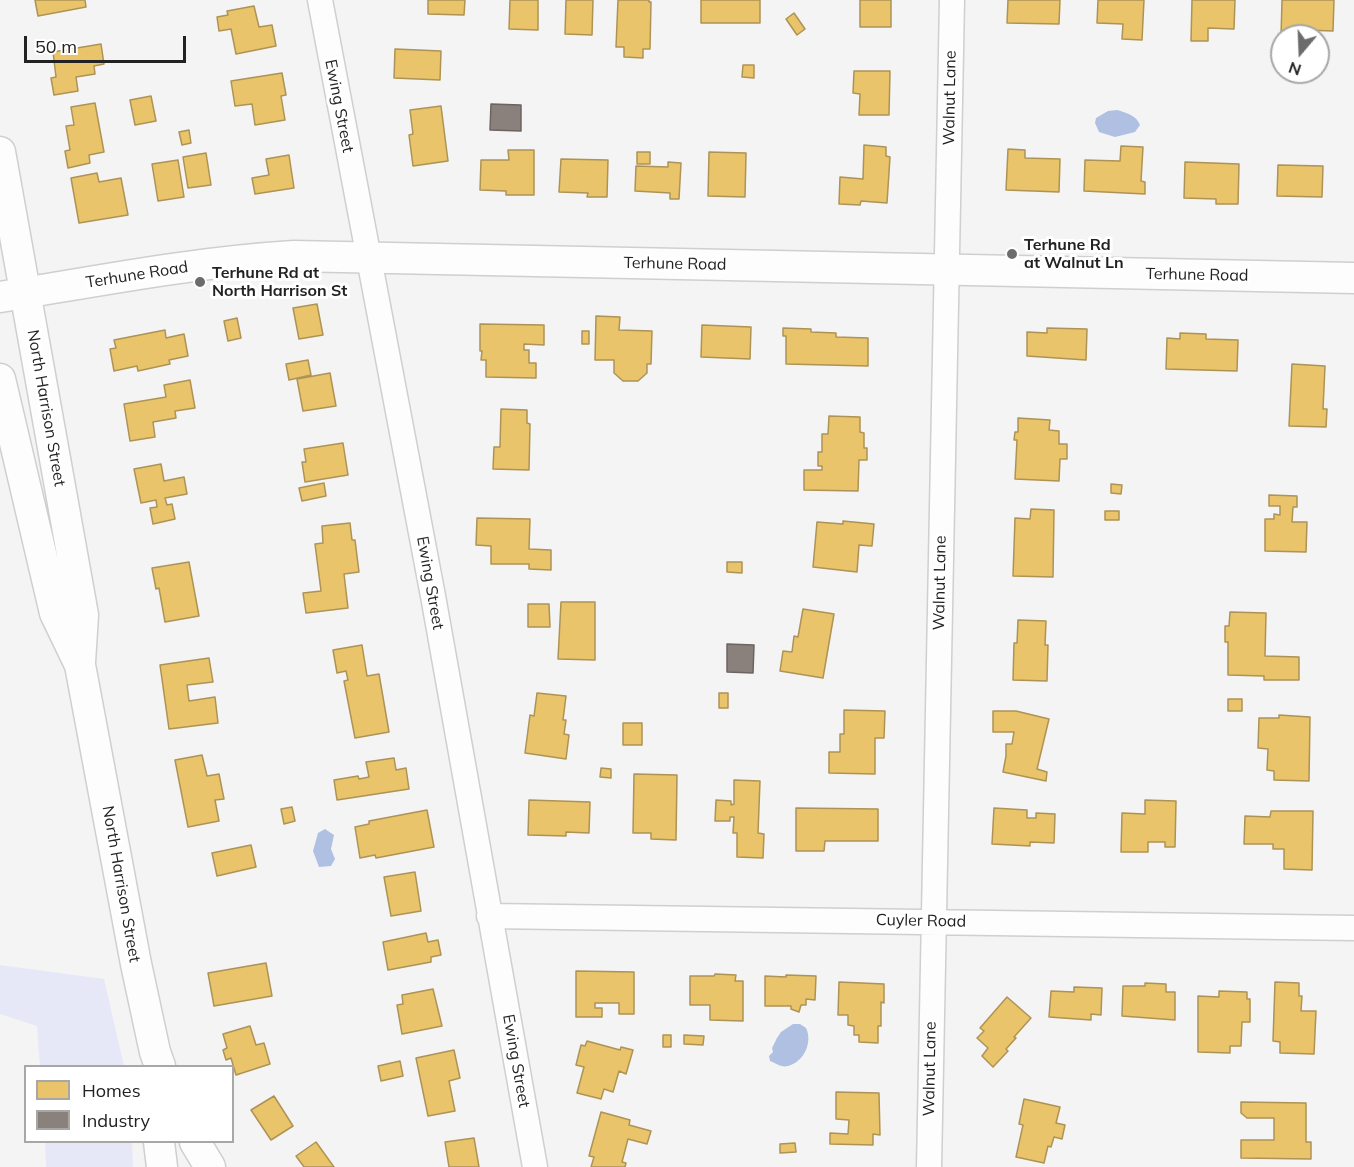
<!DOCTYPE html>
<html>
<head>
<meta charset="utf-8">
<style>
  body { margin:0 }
  #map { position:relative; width:1354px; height:1167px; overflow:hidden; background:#f4f4f4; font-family:Mulish,sans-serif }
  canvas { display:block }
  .legend { position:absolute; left:24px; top:1065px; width:210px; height:78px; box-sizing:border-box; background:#fff; border:2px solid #a7a7a7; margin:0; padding:8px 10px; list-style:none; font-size:18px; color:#222223 }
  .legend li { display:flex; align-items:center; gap:12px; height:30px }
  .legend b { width:30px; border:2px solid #a7a7a7 }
  .north { position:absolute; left:1270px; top:24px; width:60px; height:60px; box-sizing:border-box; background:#fff; border:2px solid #a7a7a7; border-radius:50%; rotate:199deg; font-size:16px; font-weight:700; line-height:24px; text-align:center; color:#222223 }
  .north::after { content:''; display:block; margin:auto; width:21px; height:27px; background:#6c6c6c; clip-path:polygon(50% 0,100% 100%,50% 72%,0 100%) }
  .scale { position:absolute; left:24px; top:36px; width:162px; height:27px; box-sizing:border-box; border:3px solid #222223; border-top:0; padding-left:8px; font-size:18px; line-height:21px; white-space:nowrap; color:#222223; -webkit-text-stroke:4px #fff; paint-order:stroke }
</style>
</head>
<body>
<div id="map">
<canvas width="1354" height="1167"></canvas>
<ul class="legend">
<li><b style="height:16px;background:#e9c46a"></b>Homes</li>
<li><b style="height:16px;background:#8a817c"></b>Industry</li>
</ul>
<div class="north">N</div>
<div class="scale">50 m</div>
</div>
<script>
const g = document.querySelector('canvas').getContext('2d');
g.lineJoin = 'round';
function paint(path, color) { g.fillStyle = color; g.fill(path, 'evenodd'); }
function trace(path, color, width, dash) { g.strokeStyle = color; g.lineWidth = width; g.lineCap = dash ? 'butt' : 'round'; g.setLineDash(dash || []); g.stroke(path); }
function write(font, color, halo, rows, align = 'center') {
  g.font = font + ' Mulish,sans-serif'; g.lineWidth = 6; g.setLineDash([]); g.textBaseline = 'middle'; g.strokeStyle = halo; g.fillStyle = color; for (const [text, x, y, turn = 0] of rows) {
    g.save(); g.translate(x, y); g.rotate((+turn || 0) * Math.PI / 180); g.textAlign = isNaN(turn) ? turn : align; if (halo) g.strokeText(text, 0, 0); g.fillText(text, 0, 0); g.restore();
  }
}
const green = new Path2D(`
  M0,965L104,979L124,1066H40L37,1026L0,1014Z
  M45,1142H132L133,1167H46Z`);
const water = new Path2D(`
  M1117,110C1127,113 1136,115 1140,125L1135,132L1115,137L1099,132L1095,123L1096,118L1108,111Z
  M325,829L334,835L331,849L335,859L331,866L319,867L313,851L318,833Z
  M793,1024H800L806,1028C813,1042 804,1062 788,1066C781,1068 776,1063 770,1061L769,1056L773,1052L772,1048L777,1038L781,1032Z`);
const homes = new Path2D(`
  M35,0H85L86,7L38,16Z
  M428,0H465L464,15L428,14Z
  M510,0H538V30L509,29Z
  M566,0H593L592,35L565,34Z
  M618,0H649V2H651L650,49H643V58L624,57V47H616Z
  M701,0H760V23H701Z
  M860,0H891V27H860Z
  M1008,0H1060L1059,24L1007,23Z
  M1098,0H1144L1142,40L1122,39L1123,24L1097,23Z
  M1192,0H1235L1234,29L1208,28V41H1191Z
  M1282,0H1334L1333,31L1305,30V36L1281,37Z
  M254,6L259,27L272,25L276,46L236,54L231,29L219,31L217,17L228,15L227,11Z
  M794,13L805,29L797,35L786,19Z
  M101,44L104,64L94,66L95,74L76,77L78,91L54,95L51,78L56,77L53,52Z
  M395,49L441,51L440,80L394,78Z
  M743,65H754V78L742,77Z
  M854,71H890L889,115H859L860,94L853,93Z
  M282,73L286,95L281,96L285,120L255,125L252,104L235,106L231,81Z
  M151,96L156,121L135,125L130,100Z
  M95,103L104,152L89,155L90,163L68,168L65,151L70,150L66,126L74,125L71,107Z
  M441,106L448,161L413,166L409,135L413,134L410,110Z
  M189,130L191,143L182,145L179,132Z
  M864,145L886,147V156L890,157L887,203L861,201L860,205L839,204L840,177L863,179Z
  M1121,146L1143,147L1141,181L1145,182V194L1084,191L1085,160L1120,161Z
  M1008,149L1025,150V158L1060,159L1059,192L1006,190Z
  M508,150H534V195H506V191L480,190L481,160H509Z
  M637,152H650V164H637Z
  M709,152L746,153L745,197L708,196Z
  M206,153L211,185L188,188L183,157Z
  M289,155L294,188L255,194L252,178L269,175L266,159Z
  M561,159L608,160L607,197H587L588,193L559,192Z
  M178,160L184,197L158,201L152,164Z
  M668,162L681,163L679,199H670V193L635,191L636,166L668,167Z
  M1185,162L1239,164L1238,204H1216V199L1184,198Z
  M1278,165L1323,166L1322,197L1277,196Z
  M97,173L99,182L121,178L128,215L79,223L71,178Z
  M317,304L323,335L299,339L293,308Z
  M596,316L620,317L619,330L652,331L651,364H647V373L638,381H623L614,373V360H595Z
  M237,318L241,338L228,341L224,321Z
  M480,324L544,325V345L524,344V350H529V363H536V378L486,377V360H481L482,351H480Z
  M702,325L751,327L750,359L701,357Z
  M783,328L811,329V332L836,333V337L868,338V366L786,364V336H783Z
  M1047,328L1087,329L1086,360L1027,356V332L1047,333Z
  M165,330L166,338L184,334L188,356L169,360L170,364L138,371L137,366L114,371L110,349L116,348L114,340Z
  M582,331H589V344H582Z
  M1180,333L1206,334V339L1238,340L1237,371L1166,369L1167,338L1180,339Z
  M308,360L311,375L289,380L286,364Z
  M1292,364L1325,366L1323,409H1327L1326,427L1289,426Z
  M330,373L336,406L303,411L297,379Z
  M190,380L195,408L175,411L176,418L153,422L155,437L130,441L124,404L166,397L164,385Z
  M501,409L527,410V423L530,424L529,470L493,469L494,447H500Z
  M829,416L860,417V432L864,433V448H867V460H859L858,491L804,490V470H822V466H818V452H822V434H828Z
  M1018,418L1050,420L1049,430L1059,431V444H1067V459H1060L1059,481L1015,479L1017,440H1014L1015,432H1018Z
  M343,443L348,475L305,482L302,462H306L304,449Z
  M161,464L164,481L184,477L187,494L165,498L167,505L172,504L175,519L153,524L150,508L157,507L156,500L141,503L134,469Z
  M324,483L326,496L302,501L299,488Z
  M1111,484L1122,485L1121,494L1111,493Z
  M1269,495L1297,496V507H1293L1292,522H1307L1306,552L1265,551V519H1274V514L1280,515V506H1269Z
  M1031,509L1054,510L1053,577L1013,576L1015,518L1030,519Z
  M1105,511H1119V520H1105Z
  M477,518L530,519L529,549L551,550V570L529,569V564H491V546L476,545Z
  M843,521L874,524L872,546L859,545L857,572L813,567L817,522L843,524Z
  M350,523L352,540H355L359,572L344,574L348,608L306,613L303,593L321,591L315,544L323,543L322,526Z
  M189,562L199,616L165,622L159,588L156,589L152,568Z
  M727,562H742V573L727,572Z
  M561,602H595V660L558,659Z
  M528,604H549L550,627H528Z
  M803,609L834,614L823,678L780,671L783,651L792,652L794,636L798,637Z
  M1230,612L1266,613L1265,656L1299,657V680H1264V676L1228,675V642H1225V626H1229Z
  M1018,620L1046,621L1045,645H1048L1047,681L1013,680L1014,643H1017Z
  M362,645L367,676L379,674L389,732L355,738L344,681L348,680L346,671L337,673L333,650Z
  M209,658L213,682L187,685L189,701L215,697L218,723L169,729L160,665Z
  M537,693L566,696L563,720H566L564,734L569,735L566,759L525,753L530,715L534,716Z
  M719,693H728V708H719Z
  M1228,699H1242V711H1228Z
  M844,710L885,711L884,738H875V774L829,773V752H840V734H844Z
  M993,711H1016L1049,719L1037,769L1047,772L1046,781L1003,772L1006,756V744H1012L1014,732H993Z
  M1279,715L1310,717L1309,781L1274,780V771L1267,770L1268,749L1258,748L1259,718H1279Z
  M623,723H642V745H623Z
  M202,755L207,776L219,774L224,799L215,800L219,821L188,827L175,760Z
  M394,758L396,770L406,768L409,789L337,800L334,780L358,776L359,779L369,777L366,762Z
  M601,768L611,769V778L600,777Z
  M634,774L677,775L676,840L651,839V833H633Z
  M734,780L760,781L758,833L764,834L763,858L737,857V833H733L734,817H730V821H715L716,800L731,801V805L734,804Z
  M529,800L590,802L589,833L566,832V836L528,835Z
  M1145,800L1176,801L1175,847H1165V842H1148V852H1121L1122,813L1145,814Z
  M292,807L295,821L284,824L281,809Z
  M796,808L878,809V841H825L824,851H796Z
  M994,808L1027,810V818H1036V813L1055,814L1054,843L1030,842V846L992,844Z
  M427,810L434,847L376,858L375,855L360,858L355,827L369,824V821Z
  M1271,811H1313L1312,870L1284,869V849H1273V844H1244L1245,816L1270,817Z
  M251,845L256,867L217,876L212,853Z
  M415,872L421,911L391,916L384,877Z
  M426,933L428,942L438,940L441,955L431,957V962L388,970L383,942Z
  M266,963L272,996L214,1006L208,973Z
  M576,971L634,972V1014H619V1003H595V1008H602V1017H576Z
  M715,974L736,975L735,981H743V1021L710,1020V1005H690V976H714Z
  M786,975L816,976L815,1000L806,999V1005H801L799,1012L791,1009V1006H765V976L786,977Z
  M839,982L884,984V1003L881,1002V1026H878V1043L859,1042V1035H854V1026L848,1025V1015H838Z
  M1275,982L1299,983V996H1302L1301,1011H1316L1314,1054L1280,1053V1042L1273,1041Z
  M1145,983L1166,984V992H1175V1020L1122,1016L1123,986H1145Z
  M1074,987L1102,988L1101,1015L1091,1014V1020L1049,1017L1051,991L1074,992Z
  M433,989L442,1026L402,1034L397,1005L403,1004L402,995Z
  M1219,991L1247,992V999H1250V1022H1242L1241,1046H1230V1053L1198,1052V996L1219,997Z
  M1007,997L1031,1018L1014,1037L1016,1038L1006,1049L1008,1051L993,1067L982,1056L988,1048L977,1038L984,1031L980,1028Z
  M250,1026L256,1045L264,1043L270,1064L236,1075L231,1058L226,1060L223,1050L227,1048L223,1034Z
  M663,1035H671V1047H663Z
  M684,1035L704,1036L703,1045L684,1044Z
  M587,1041L620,1050L621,1047L633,1050L626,1074L619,1071L613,1092L604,1089L601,1099L577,1093L584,1067L576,1065L581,1045L585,1046Z
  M454,1050L460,1078L449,1081L455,1111L428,1116L416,1058Z
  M400,1061L403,1076L381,1081L378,1066Z
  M836,1092L879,1093L880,1135L873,1134V1145L830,1144V1133L848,1134L849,1120L836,1119Z
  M274,1096L293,1126L271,1140L251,1110Z
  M1024,1099L1060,1107L1056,1123L1065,1125L1062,1139L1054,1137L1051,1147L1048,1146L1044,1163L1016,1157L1023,1125L1019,1124Z
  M1241,1102L1306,1103V1142H1311V1159L1241,1158V1140H1274V1118H1247L1241,1113Z
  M601,1112L630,1120L629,1125L651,1131L647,1144L628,1139L622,1162L626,1163L625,1167H591L594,1157L589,1156Z
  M474,1138L479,1167H449L445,1142Z
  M316,1142L334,1167H304L296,1156Z
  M795,1143L796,1152L780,1153V1144Z`);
const industry = new Path2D(`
  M491,104L521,105V131L490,130Z
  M727,644L754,645L753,673L727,672Z`);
const minor = new Path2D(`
  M320,0L433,596L535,1167
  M489,916L1354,928
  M929,1167L952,0`);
const tertiary = new Path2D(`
  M0,152L83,615L80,662
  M0,297C98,281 195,262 294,256L1354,278
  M0,379L55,613L80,665L136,964L155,1052L160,1066
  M159,1142L162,1167
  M195,1142L210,1167`);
const markers = [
  [1012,254,6,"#6c6c6c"],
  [200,282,6,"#6c6c6c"]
];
const streetNames = [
  ["Walnut Lane",950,98,-89],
  ["Ewing Street",339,106,79],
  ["Terhune Road",675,264,1],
  ["Terhune Road",137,275,-9],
  ["Terhune Road",1197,275,1],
  ["North Harrison Street",46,408,80],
  ["Ewing Street",430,583,80],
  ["Walnut Lane",940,583,-89],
  ["North Harrison Street",121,884,80],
  ["Cuyler Road",921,921,1],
  ["Ewing Street",516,1061,80],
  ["Walnut Lane",930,1069,-89]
];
const poiNames = [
  ["Terhune Rd",1024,245],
  ["at Walnut Ln",1024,263],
  ["Terhune Rd at",212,273],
  ["North Harrison St",212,291]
];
paint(green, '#e6e8f7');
paint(water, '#afc0e2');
paint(homes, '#e9c46a');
trace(homes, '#ad9355', 1.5);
paint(industry, '#8a817c');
trace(industry, '#6b6461', 1.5);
trace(minor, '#cfcfd0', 27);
trace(tertiary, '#cfcfd0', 33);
trace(minor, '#fdfdfd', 24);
trace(tertiary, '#fdfdfd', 30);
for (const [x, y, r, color] of markers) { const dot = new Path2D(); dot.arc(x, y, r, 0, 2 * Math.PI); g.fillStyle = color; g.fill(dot); trace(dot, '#fff', 2); }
write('16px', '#222223', '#fff', streetNames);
write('bold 16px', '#222223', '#fff', poiNames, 'left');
</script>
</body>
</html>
